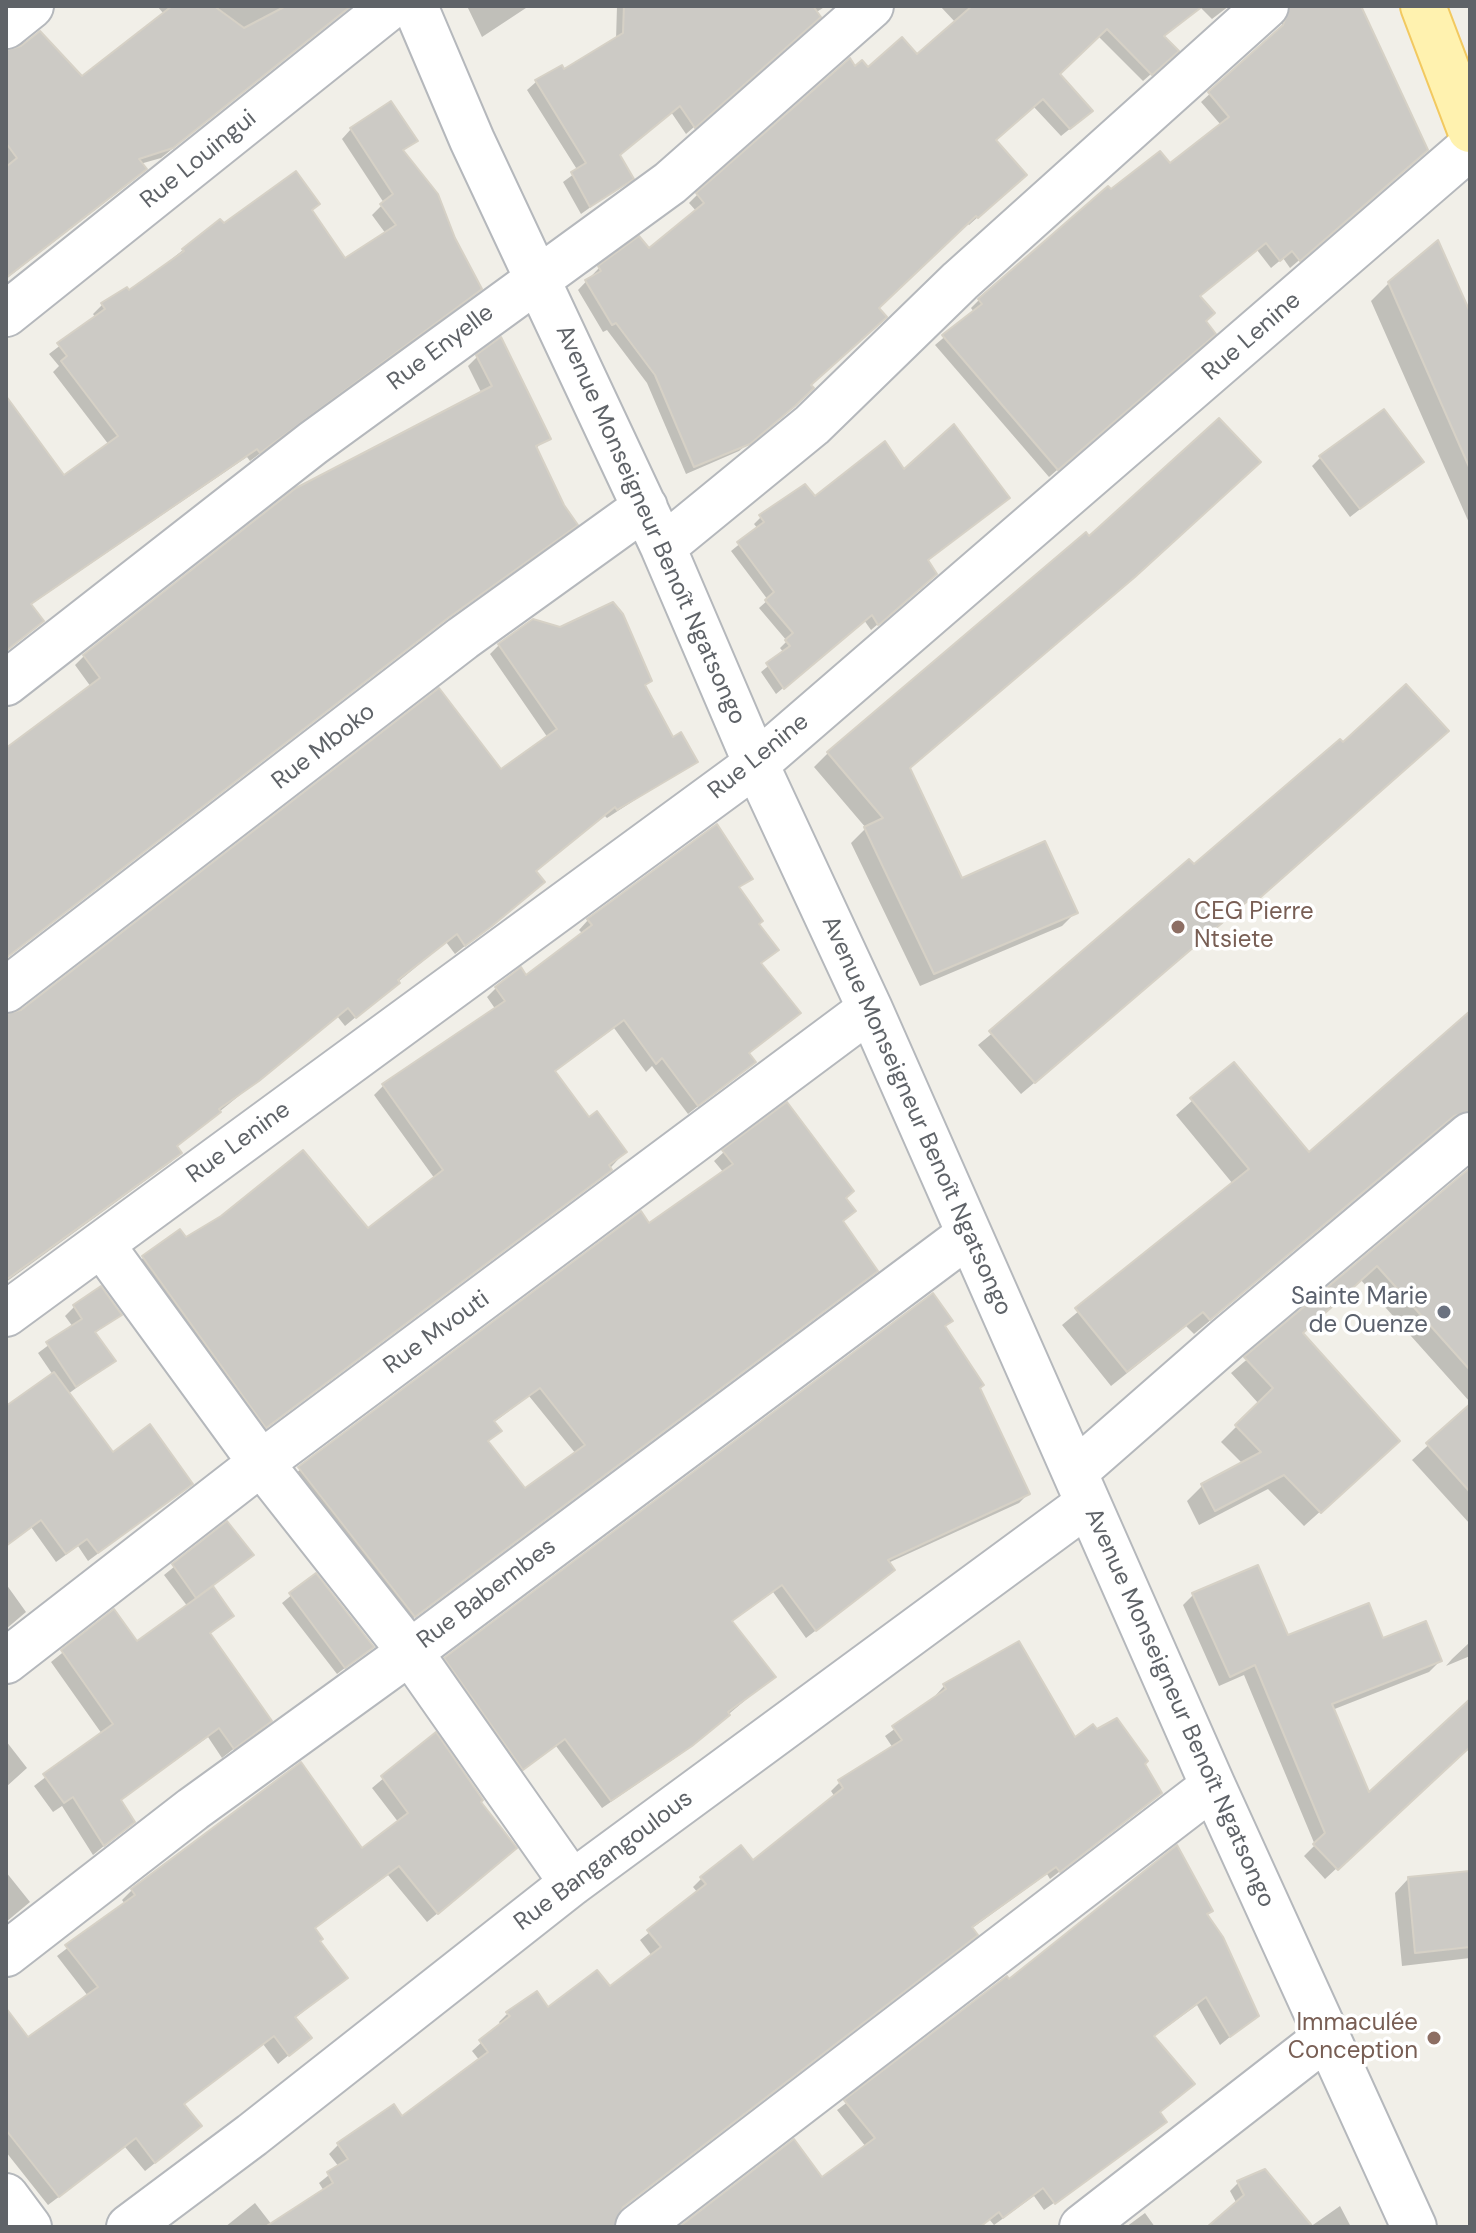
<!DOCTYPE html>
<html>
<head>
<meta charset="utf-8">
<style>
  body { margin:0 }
  #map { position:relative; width:1476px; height:2233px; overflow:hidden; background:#f1efe8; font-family:"DM Sans",sans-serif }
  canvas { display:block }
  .frame { position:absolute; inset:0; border:8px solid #5f6368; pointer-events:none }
</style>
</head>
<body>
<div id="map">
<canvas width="1476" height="2233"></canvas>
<div class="frame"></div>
</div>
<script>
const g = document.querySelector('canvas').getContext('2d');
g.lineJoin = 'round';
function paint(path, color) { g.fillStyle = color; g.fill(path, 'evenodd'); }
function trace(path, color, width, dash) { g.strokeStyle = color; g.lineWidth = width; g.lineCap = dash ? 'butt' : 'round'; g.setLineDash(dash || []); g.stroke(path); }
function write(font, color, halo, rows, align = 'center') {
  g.font = font + ' "DM Sans",sans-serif'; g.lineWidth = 7; g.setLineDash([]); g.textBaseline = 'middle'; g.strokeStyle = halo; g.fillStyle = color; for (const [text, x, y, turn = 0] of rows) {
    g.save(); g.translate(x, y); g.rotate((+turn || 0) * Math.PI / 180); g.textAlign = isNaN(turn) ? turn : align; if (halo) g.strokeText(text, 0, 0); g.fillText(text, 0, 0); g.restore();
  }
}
const shadow = new Path2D(`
  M157,6H350L161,158L140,164L144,169L135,179L6,279V52L39,34L82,78L164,14Z
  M467,6H529L482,37Z
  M617,6H826L815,13L810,25L686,134L671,112L618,156L631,178L581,214L563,182L578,171L527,90L536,82L561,67L564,72L616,40Z
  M940,6H1229L1212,19L1200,7L1162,37L1168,59L1143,81L1098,36L1058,74L1082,119L1061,136L1033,106L994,141L1016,183L969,225L967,223L877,308L784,414L739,451L686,474L647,383L607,330L603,332L578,290L599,268L649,250L697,212L689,203L697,195L855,69L917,57L956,23Z
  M1280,6H1355L1417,159L1290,268L1283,258L1271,268L1257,250L1198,297L1205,342L1049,477L935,345L974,312L971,308L979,300L1110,192L1169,166L1221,125L1201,102L1277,32L1282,25Z
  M351,129L415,141L402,152L480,288L250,461L247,457L30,605L42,621L6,651V399L63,478L109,445L53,372L59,366L49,354L96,318L93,314L102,305L129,293L183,250L223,226L311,211L344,261L386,234L372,215L384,203L342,139Z
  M1389,283L1470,317V525L1371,301Z
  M477,357L548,438L535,449L566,534L436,627L6,958V751L91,687L75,665L84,656L482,394L468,366Z
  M1321,457L1421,462L1350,517L1312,466Z
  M814,499L928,581L871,630L864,620L776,694L761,672L784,653L780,648L787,641L759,608L768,600L731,551L758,529L754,524L761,517Z
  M499,645L650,681L643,687L672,739L695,761L607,818L604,815L534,872L533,891L455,954L446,942L345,1026L337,1016L176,1147L180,1153L171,1162L6,1282V1016L501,772L548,738L490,654Z
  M1434,744L1021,1094L978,1045L1194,867Z
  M828,753L908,769L961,881L1076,912L1062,926L920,986L851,843L866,828L814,767Z
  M750,879L738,889L757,925L776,949L759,965L748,1054L754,1062L688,1114L652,1066L646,1072L614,1028L554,1072L589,1120L625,1152L600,1179L256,1436L135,1266L144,1257L185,1239L368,1231L435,1179L374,1095L383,1086L496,1010L487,997L496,988L526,977L583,934L579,930L588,920Z
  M1470,1011V1131L1450,1125L1436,1131L1194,1334L1186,1326L1111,1386L1062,1325L1233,1184L1176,1115L1234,1064L1309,1155Z
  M724,1152L844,1199L841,1222L876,1270L404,1625L290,1477L724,1173L714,1161ZM529,1396L576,1454L524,1490L486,1443L499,1431L493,1423Z
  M1470,1170V1402L1360,1279L1301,1333L1382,1456L1304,1526L1268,1489L1199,1525L1187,1501L1202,1486L1243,1464L1221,1442L1259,1404L1231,1373Z
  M74,1307L119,1314L94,1334L113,1361L68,1394L112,1455L191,1484L88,1561L78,1546L56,1562L31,1527L6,1546V1411L53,1375L38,1353L73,1327L65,1316Z
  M950,1321L944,1328L978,1389L1028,1494L1019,1503L888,1563L884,1578L806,1638L773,1592L731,1622L773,1677L681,1754L602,1808L556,1746L514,1777L437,1668Z
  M1470,1407V1524L1412,1460Z
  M227,1524L251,1555L211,1587L232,1616L209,1635L269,1721L222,1758L208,1737L119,1801L133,1822L93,1855L62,1806L53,1812L34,1786L102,1734L51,1662L114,1611L136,1644L188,1607L164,1575Z
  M315,1576L372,1647L337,1674L282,1603Z
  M6,1584L26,1612L6,1629Z
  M1194,1594L1287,1638L1382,1640L1440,1661L1429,1672L1332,1710L1368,1796L1470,1709V1745L1325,1879L1304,1856L1315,1845L1244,1675L1219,1686L1183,1605Z
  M1470,1642V1656L1446,1666L1452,1659Z
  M944,1686L1143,1764L1160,1793L1050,1879L1047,1874L971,1929L617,2211L612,2227H225L255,2203L272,2225L324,2191L319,2183L339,2167L329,2154L338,2145L393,2107L401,2119L480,2061L472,2051L501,2025L499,2022L508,2013L548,2010L609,1989L652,1956L640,1940L698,1893L693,1887L702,1878L753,1863L835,1797L831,1791L840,1782L893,1748L885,1736L937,1698L936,1695Z
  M435,1735L479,1802L504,1858L427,1922L388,1875L314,1929L318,1942L346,1978L294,2019L309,2038L278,2064L263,2044L182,2105L189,2136L145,2171L125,2147L48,2205L6,2152V2012L27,2040L88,1996L57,1956L125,1904L122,1900L132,1890L361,1851L399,1823L372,1788Z
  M6,1741L27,1768L6,1787Z
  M6,1872L30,1902L6,1922Z
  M1470,1873V1958L1402,1966L1395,1893L1408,1879Z
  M1210,1911L1206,1915L1257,2015L1220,2045L1197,2005L1153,2037L1158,2113L1156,2130L1044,2210L1034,2196L994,2225L989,2219L979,2227H682L821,2180L866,2147L837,2110L1009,1981Z
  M1238,2183L1310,2227L1340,2206L1351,2227H1210L1237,2204L1230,2191Z
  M1145,2213L1155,2227H1126Z`);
const building = new Path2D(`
  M172,6H214L244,28L286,6H351L173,148L139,159L147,169L6,278V167L17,158L6,143V50L21,46L40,31L82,76Z
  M624,6H813L821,17L695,128L680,106L620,155L634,179L590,207L571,172L586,163L535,80L562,65L564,69L623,33Z
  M972,6H1203L1164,36L1179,51L1152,75L1107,29L1060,74L1093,111L1070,129L1043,99L996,140L1027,175L978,218L976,216L879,308L887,317L811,385L814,388L795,406L750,444L694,467L655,375L616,323L612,325L585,280L601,271L598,266L639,236L649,248L704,203L696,193L850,58L855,66L862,60L868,67L902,37L917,54Z
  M1290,6H1361L1428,150L1300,261L1292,251L1280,261L1266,243L1200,296L1215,313L1206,321L1216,334L1058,470L942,335L982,304L978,299L1108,186L1111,189L1160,151L1170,163L1229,117L1208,92L1283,25Z
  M391,101L418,141L403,150L438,194L455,238L482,289L260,453L257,449L31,604L44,621L6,651V396L64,475L118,436L61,361L67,356L57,343L105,309L101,303L127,287L129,290L184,251L182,249L220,219L224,223L296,171L320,204L312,210L345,258L396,225L380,204L393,194L350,128Z
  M1438,240L1470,312V469L1388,282Z
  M501,337L551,439L536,446L564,505L578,525L448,618L6,958V748L100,678L83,655L296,488L492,386L476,355Z
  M1384,409L1424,462L1360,509L1319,456Z
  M1219,418L1261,462L1135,577L910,768L962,878L1045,841L1078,913L934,974L864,827L883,818L827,752L1086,532L1089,536Z
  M954,424L1010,498L928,560L937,574L881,623L878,625L872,615L784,689L766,663L790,646L785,640L793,633L765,600L774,592L737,542L764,522L759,515L805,484L815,496L885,441L904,469Z
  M613,602L623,614L652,681L645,685L673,737L681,732L698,762L617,810L615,807L536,871L545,882L492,926L465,946L457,934L398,980L400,983L356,1018L348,1008L259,1081L219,1109L221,1112L177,1146L182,1153L6,1280V1014L21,1010L439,688L501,769L557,729L498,644L533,619L560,627Z
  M1406,684L1449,731L1254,903L1250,899L1035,1083L989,1031L1189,859L1194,864L1340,739L1343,742Z
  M717,824L753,879L739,887L763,921L759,924L779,950L761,963L801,1013L749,1053L756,1062L698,1106L662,1058L656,1064L624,1020L555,1071L589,1117L597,1111L627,1152L609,1165L612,1170L266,1428L142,1256L180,1229L186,1237L221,1216L303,1150L368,1228L443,1170L382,1084L505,1001L495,987L521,967L526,975L592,925L587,919Z
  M1470,1011V1111L1454,1116L1210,1320L1203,1312L1127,1372L1075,1308L1249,1169L1190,1098L1234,1062L1309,1152Z
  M787,1102L854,1191L846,1198L856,1211L843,1221L878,1271L415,1617L298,1467L641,1211L649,1223L733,1164L722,1150ZM540,1388L585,1445L525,1488L488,1441L502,1431L494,1421Z
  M1470,1168V1370L1377,1266L1303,1333L1400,1441L1321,1513L1284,1475L1215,1511L1201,1484L1261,1452L1235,1425L1273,1388L1244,1357Z
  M101,1286L122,1315L95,1332L116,1361L76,1387L46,1342L82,1319L73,1305Z
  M933,1293L953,1321L945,1326L984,1385L980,1388L1030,1494L888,1560L895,1570L816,1631L782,1585L732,1621L776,1677L728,1712L730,1715L692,1746L611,1801L565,1739L523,1770L444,1658Z
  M54,1372L113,1452L150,1424L193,1484L98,1553L87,1539L66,1554L41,1520L6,1546V1406Z
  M1470,1404V1492L1426,1443Z
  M227,1521L254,1555L196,1598L172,1564Z
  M1258,1565L1288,1635L1369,1603L1383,1638L1426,1621L1442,1661L1332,1704L1369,1792L1470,1699V1747L1338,1870L1313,1844L1325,1833L1255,1665L1230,1677L1192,1593Z
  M316,1573L374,1647L345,1668L289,1593Z
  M213,1586L234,1616L210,1633L272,1721L234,1749L219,1728L121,1800L135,1822L104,1846L73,1797L64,1803L43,1774L113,1724L61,1650L114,1609L137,1641Z
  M1019,1641L1075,1737L1093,1724L1097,1729L1117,1718L1148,1761L1145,1764L1162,1793L1060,1872L1056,1867L972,1927L978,1935L623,2207L614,2227H265L333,2183L327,2172L348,2159L337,2143L394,2104L402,2116L488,2052L479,2040L510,2016L506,2012L537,1991L548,2007L597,1970L610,1986L661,1947L647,1930L706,1884L700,1877L741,1845L753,1860L843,1788L838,1780L902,1740L892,1726L946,1689L943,1684Z
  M436,1732L483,1800L481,1802L517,1848L438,1914L399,1866L315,1928L323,1939L320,1941L348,1978L295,2017L312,2038L289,2056L274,2036L184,2104L202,2126L155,2163L136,2138L59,2197L6,2130V2008L28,2037L98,1987L65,1945L135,1895L131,1889L301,1762L362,1848L408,1813L381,1776Z
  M1177,1845L1213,1911L1207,1914L1223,1937L1259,2016L1230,2037L1206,1997L1154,2036L1195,2084L1160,2112L1167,2122L1055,2204L1043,2188L1003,2218L999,2212L980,2227H679L794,2139L822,2177L875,2138L844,2100L1007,1976L1009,1979Z
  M1470,1871V1947L1415,1953L1408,1877Z
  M1265,2169L1313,2227H1207L1244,2195L1237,2181Z`);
const minor = new Path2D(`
  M415,6L472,140L663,547L756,764L870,1009L1213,1786L1414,2227
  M6,26L31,6
  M6,314L391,6
  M663,547L812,425L960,281L1266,6
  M6,683L313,443L670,183L871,6
  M6,990L463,638L645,507
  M102,1245L261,1463L410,1652L572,1883
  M6,1314L756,764L1470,147
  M1076,1471L1228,1338L1470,1135
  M6,1661L261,1463L870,1009
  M6,1954L193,1809L410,1652L968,1235
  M6,2196L29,2227
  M129,2227L252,2135L572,1883L1087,1504
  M638,2227L1213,1786
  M1082,2227L1325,2038`);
const major = new Path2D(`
  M1423,6L1470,130`);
const markers = [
  [1178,927,8,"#8d6e63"],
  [1444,1312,8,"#6b7280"],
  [1434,2038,8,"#8d6e63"]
];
const streetNames = [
  ["Rue Louingui",199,160,-39],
  ["Rue Lenine",1252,337,-41],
  ["Rue Enyelle",441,348,-37],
  ["Avenue Monseigneur Benoît Ngatsongo",650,525,66],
  ["Rue Mboko",324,747,-38],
  ["Rue Lenine",759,757,-39],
  ["Avenue Monseigneur Benoît Ngatsongo",916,1116,66],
  ["Rue Lenine",239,1143,-36],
  ["Rue Mvouti",437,1333,-36],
  ["Rue Babembes",487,1594,-37],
  ["Avenue Monseigneur Benoît Ngatsongo",1179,1708,66],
  ["Rue Bangangoulous",604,1861,-37]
];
const educationNames = [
  ["CEG Pierre",1194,913],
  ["Ntsiete",1194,941],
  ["Immaculée",1418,2024,"right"],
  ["Conception",1418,2052,"right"]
];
const worshipNames = [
  ["Sainte Marie",1428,1298],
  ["de Ouenze",1428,1326]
];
paint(shadow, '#0003');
paint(building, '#cccac5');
trace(building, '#d6d1c6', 2);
trace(minor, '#b5b8bc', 48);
trace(major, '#f2c960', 48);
trace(minor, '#fff', 44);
trace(major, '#fff2af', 44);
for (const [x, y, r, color] of markers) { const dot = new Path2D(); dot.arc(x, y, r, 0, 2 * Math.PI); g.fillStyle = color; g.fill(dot); trace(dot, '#fff', 3); }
write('24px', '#5f6368', '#fff', streetNames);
write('24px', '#785e54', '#fff', educationNames, 'left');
write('24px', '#5b616d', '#fff', worshipNames, 'right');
</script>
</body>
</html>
